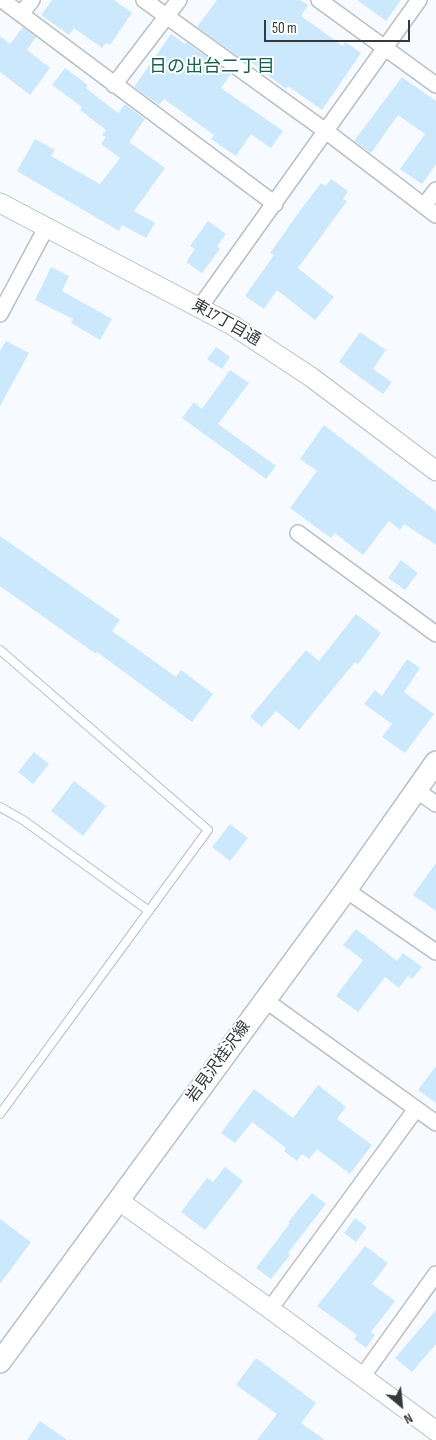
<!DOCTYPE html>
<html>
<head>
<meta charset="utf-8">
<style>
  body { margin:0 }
  #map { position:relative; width:436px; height:1440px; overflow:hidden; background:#f7fbff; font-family:"Sofia Sans Condensed",sans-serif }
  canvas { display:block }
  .north { position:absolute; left:376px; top:1380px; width:50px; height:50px; -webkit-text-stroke:4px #fff; paint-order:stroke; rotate:152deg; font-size:14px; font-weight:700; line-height:20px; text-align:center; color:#373a3c }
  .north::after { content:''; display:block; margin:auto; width:18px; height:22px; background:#373a3c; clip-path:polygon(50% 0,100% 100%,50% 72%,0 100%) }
  .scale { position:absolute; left:264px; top:20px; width:146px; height:22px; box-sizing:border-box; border:2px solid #373a3c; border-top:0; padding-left:6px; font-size:15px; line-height:18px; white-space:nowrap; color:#373a3c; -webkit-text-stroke:4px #fff; paint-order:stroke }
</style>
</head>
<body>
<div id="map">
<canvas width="436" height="1440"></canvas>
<div class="north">N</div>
<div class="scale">50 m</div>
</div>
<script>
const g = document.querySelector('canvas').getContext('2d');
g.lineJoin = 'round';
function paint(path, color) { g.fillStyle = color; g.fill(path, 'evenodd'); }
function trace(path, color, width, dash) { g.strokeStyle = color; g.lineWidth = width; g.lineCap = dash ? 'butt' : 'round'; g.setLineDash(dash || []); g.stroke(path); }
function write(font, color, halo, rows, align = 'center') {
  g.font = font + ' "Sofia Sans Condensed","Noto Sans JP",sans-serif'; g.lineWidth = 4; g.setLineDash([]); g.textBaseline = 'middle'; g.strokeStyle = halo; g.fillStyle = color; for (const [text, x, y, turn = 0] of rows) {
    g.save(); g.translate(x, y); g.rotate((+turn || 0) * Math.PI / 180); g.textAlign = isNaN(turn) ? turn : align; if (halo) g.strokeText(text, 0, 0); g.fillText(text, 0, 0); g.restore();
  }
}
const building = new Path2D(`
  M52,0H114L132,13L110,45L106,43L102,48L74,28L69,35L41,15Z
  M217,0H300L308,5L301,16L343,46L345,42L361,53L322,110L288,86L286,89L244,57L242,59L197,27Z
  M357,0H401L386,21Z
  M23,27L36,37L27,50L50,68L30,95L0,72V36L10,44Z
  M171,34L185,44L186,42L231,74L221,88L283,131L271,148L251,134L236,156L211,139L214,135L164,99L159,105L134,87Z
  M65,68L88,85L86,88L118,113L125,104L145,119L129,142L165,168L134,211L155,223L146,238L122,225L119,231L17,171L35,139L55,150L51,156L100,184L120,158L101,144L106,137L102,135L106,130L80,110L82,107L52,85Z
  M402,77L436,101V164L422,184L400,169L425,134L398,115L371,153L354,141Z
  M331,179L348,191L343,199L347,201L298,268L334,297L315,320L277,290L264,309L245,296L274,255L270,253L302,208L321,183L326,186Z
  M208,221L226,234L217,246L220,249L202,273L186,262L195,249L190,246Z
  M51,267L69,276L62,291L112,319L100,340L71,323L73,319L35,300Z
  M360,332L386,350L373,369L392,382L383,394L339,362Z
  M6,341L29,353L0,406V351Z
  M216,347L230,357L222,369L207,359Z
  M230,370L249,383L218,424L276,466L266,479L182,418L194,402L202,409Z
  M324,425L436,511V545L404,524L400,530L389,521L363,555L335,533L331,538L290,508L317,471L300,459Z
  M0,536L120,620L112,631L176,677L181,670L213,694L192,722L97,652L96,654L0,586Z
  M401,560L418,573L405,590L388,578Z
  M356,614L381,633L358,664L355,662L299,730L276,711L262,727L250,717L306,650L319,661Z
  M407,659L420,668L404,692L434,714L405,753L382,737L392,724L364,704L375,690L382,696Z
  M34,752L49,764L33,784L18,772Z
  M74,781L106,806L83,836L51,811Z
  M230,824L248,838L230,861L212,847Z
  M436,863V911L413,895Z
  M356,929L397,961L403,953L422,967L412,979L408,976L399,988L385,977L358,1012L336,996L363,960L343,945Z
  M436,1066V1103L418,1090Z
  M318,1085L346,1107L337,1119L372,1145L350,1174L317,1149L309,1159L302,1154L297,1161L284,1151L286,1148L252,1122L235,1143L221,1133L254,1089L293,1118Z
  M225,1167L243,1181L205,1230L181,1212L207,1178L213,1182Z
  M312,1193L326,1204L288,1253L290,1255L271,1279L256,1268L290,1223L288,1222Z
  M355,1218L367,1227L356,1242L344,1233Z
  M0,1219L31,1242L0,1284Z
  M365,1246L388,1263L372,1284L395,1301L371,1332L375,1335L366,1348L354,1339L357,1335L317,1306Z
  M436,1310V1344L412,1372L395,1358Z
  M256,1358L316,1403L301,1423L325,1440H257L277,1414L236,1385Z
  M40,1421L67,1440H27Z`);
const service = new Path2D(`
  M0,650L208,830L0,1114
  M0,807L23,820L149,911`);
const minor = new Path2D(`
  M2,0L275,204
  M144,0L327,132L436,215
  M319,0L436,85
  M21,14L32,0
  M114,85L179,0
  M424,206L436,190
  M200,307L419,0
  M0,314L47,226
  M298,533L436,634
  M416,790L436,804
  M346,890L436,952
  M265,1000L436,1123
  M270,1309L416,1109
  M362,1377L436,1274`);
const tertiary = new Path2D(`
  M0,203L232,325L311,377L436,471
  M119,1201L270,1309L436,1431`);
const secondary = new Path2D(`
  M0,1362L346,890L436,762`);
const streetNames = [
  ["東17丁目通",226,323,30],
  ["岩見沢桂沢線",219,1062,-54]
];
const neighbourhoodNames = [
  ["日の出台二丁目",212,67]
];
paint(building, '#cce8fd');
trace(service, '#b8bfc4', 10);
trace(minor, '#b8bfc4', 18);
trace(tertiary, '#b8bfc4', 21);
trace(secondary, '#b8bfc4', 24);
trace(service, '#fff', 8);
trace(minor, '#fff', 15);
trace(tertiary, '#fff', 19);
trace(secondary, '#fff', 21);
write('16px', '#373a3c', '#fff', streetNames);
write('18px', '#13614c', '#fff', neighbourhoodNames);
</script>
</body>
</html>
